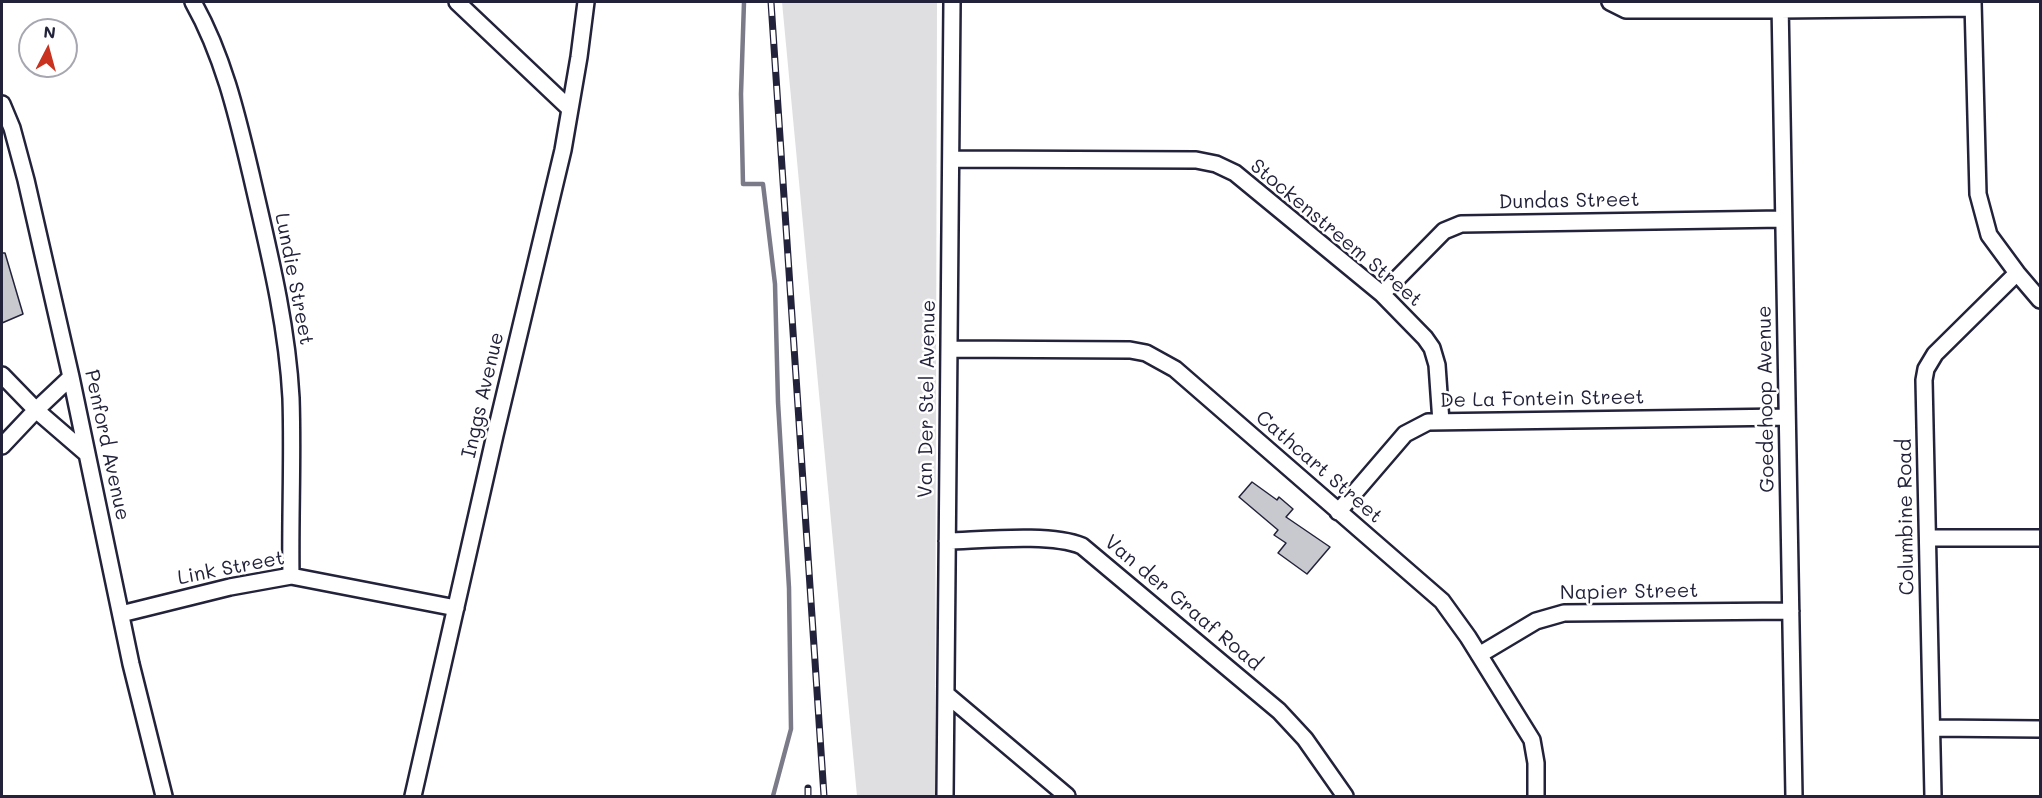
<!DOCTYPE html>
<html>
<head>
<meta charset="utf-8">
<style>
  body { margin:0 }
  #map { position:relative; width:2042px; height:798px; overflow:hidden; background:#fff; font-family:Mali,sans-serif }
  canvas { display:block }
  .frame { position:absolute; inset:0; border:3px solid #22223b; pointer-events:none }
  .north { position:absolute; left:18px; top:18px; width:60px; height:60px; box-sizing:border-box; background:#fff; border:2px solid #a7a7b1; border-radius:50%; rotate:6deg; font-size:16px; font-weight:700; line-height:24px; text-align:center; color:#22223b }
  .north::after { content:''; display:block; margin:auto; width:21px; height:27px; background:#c8321e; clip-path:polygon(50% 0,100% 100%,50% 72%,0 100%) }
</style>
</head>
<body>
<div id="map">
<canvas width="2042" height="798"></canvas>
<div class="frame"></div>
<div class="north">N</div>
</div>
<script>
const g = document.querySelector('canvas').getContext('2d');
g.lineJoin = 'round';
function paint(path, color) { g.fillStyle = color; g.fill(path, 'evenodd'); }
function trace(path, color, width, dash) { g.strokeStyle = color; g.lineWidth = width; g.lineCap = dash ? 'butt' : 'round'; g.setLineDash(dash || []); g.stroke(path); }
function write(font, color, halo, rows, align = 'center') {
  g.font = font + ' Mali,sans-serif'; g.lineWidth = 5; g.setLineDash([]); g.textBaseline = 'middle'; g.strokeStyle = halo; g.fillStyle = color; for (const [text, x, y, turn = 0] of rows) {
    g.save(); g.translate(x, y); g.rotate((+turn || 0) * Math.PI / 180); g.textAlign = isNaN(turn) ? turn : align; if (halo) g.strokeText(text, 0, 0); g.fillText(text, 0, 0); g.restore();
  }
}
const green = new Path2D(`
  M782,2H937L935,796H857Z`);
const stream = new Path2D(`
  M744,2L741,94L743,184H763L775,284L778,402L789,588L791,729L773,796`);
const building = new Path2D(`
  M2,253H5L23,314L2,323Z
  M1252,482L1277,500L1279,497L1293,509L1286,517L1330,547L1307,574L1278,553L1286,543L1274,535L1278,530L1239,497Z`);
const minor = new Path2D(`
  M193,2C223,55 237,115 251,174C268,248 287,322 291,398C293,457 290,517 291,576
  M457,2L570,109
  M1610,2L1626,10H1780L1972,8
  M1780,2L1794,796
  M1973,2L1978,194L1989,235L2017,273L2040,300
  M2,104L12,128L26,180L71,377L131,664L164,796
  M951,159L1196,160L1216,164L1235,173L1382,294L1425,338L1432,348L1437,365L1441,422
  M1382,294L1444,231L1461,224L1783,219
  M949,349L1130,350L1146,353L1175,369L1442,601L1468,637L1532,740L1536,763V796
  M2,375L36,410L87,454
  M2,446L36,410L71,377
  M1338,512L1405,434L1428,422L1787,417
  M1928,538H2040
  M947,541C983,540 1051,533 1082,546L1279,711L1305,739L1345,796
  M121,614L230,587L291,576L456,608
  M1479,655L1536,621L1564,613L1791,611
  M946,694L1067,796
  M1932,728L2040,729
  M413,796L495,435L563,150L579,57L586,2
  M945,796L952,2
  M1933,796L1924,380L1926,369L1935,354L2017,273`);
const rail = new Path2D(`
  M771,2L824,796
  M808,788V796`);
const streetNames = [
  ["Dundas Street",1569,201,-1],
  ["Stockenstreem Street",1336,233,40],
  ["Lundie Street",294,279,79],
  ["Inggs Avenue",483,395,-77],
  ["Van Der Stel Avenue",927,399,-89],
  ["De La Fontein Street",1542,399,-1],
  ["Goedehoop Avenue",1766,399,-91],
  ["Penford Avenue",107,445,78],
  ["Cathcart Street",1319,467,41],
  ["Columbine Road",1906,517,-91],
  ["Link Street",231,568,-11],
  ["Napier Street",1629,592,-1],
  ["Van der Graaf Road",1183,603,40]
];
paint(green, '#dfdfe2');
trace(stream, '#7a7a88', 4.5);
paint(building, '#c8c8cf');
trace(building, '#22223b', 1.5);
trace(minor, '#22223b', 20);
trace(minor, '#fff', 15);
trace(rail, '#22223b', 7);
trace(rail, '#fff', 4.5, [14]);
write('20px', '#22223b', '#fff', streetNames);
</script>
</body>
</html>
